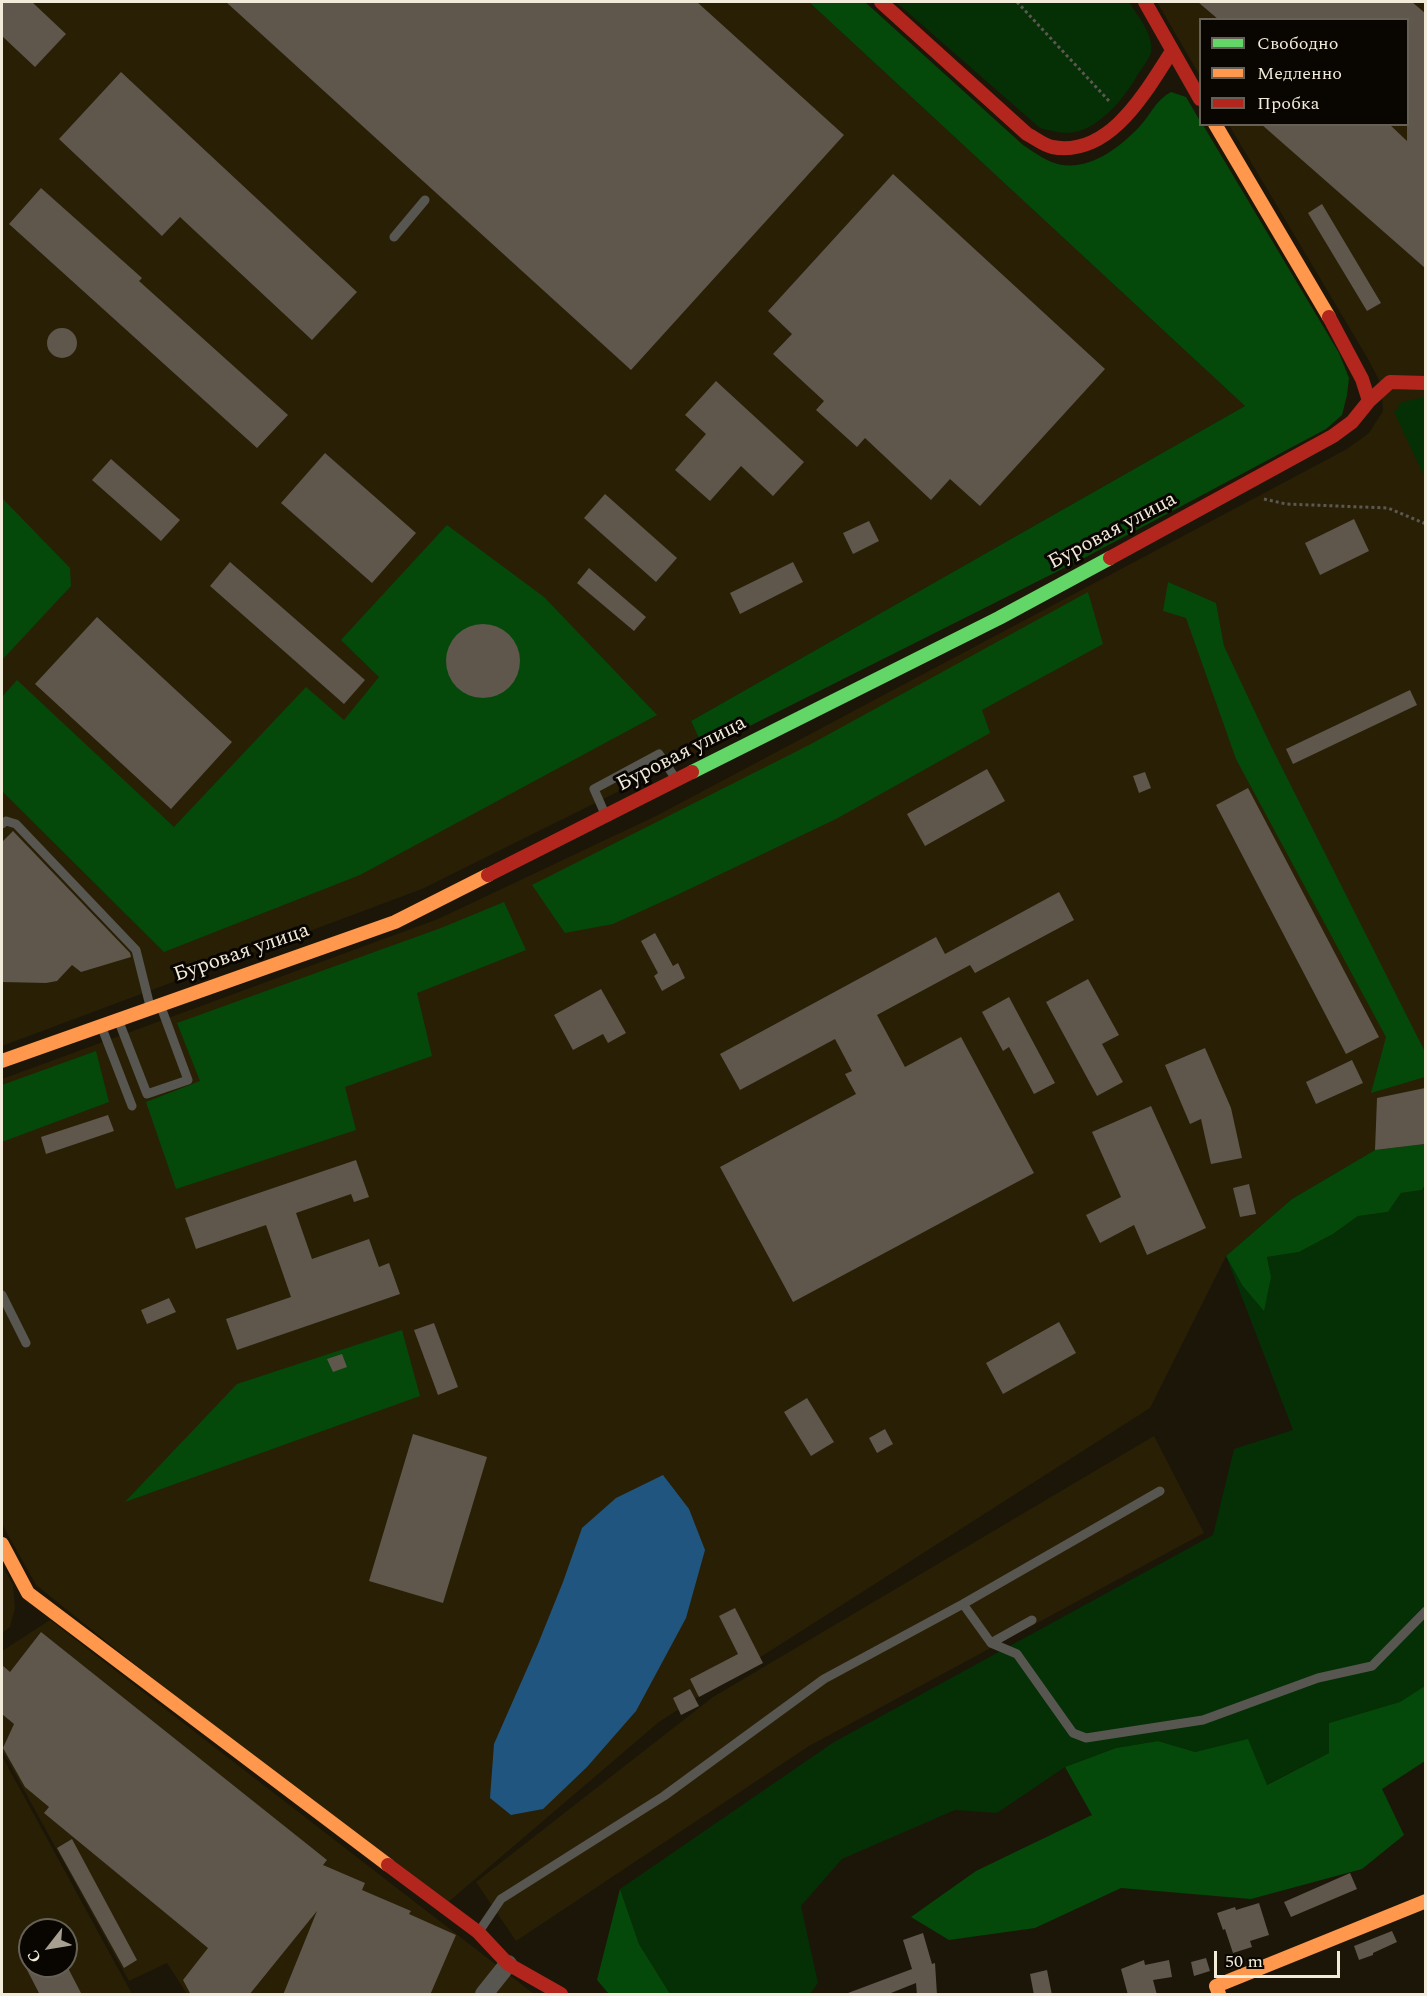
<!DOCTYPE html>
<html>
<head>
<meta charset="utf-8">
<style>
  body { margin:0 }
  #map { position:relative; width:1427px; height:1996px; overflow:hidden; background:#1c1608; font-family:Spectral,serif }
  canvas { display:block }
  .frame { position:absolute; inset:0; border:3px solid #f2ebda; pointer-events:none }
  .legend { position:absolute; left:1199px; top:18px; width:210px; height:108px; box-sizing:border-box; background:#090500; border:2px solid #666157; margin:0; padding:8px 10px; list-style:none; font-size:18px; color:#f2ebda }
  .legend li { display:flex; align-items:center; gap:12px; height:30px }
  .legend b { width:30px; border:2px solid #666157 }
  .north { position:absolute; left:18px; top:1918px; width:60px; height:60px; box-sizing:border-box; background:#090500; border:2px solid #666157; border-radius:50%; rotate:239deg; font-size:16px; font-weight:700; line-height:24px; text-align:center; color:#f2ebda }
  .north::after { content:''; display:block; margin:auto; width:21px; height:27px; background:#a7a090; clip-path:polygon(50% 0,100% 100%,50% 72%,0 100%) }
  .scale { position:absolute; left:1214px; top:1951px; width:126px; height:27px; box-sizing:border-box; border:3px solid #f2ebda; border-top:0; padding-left:8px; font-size:18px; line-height:21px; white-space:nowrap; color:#f2ebda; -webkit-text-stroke:4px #090500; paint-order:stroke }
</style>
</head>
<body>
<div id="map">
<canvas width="1427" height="1996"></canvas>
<div class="frame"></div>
<ul class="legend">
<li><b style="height:8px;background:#63d668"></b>Свободно</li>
<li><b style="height:8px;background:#ff974d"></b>Медленно</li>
<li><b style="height:8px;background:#b3261e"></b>Пробка</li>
</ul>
<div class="north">С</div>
<div class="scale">50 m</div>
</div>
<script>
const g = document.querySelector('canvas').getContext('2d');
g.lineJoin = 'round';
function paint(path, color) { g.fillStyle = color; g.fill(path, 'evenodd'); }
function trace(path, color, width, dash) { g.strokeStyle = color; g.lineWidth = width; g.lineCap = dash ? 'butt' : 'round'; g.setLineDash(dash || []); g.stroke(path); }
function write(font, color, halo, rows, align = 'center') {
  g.font = font + ' Spectral,serif'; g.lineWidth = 6; g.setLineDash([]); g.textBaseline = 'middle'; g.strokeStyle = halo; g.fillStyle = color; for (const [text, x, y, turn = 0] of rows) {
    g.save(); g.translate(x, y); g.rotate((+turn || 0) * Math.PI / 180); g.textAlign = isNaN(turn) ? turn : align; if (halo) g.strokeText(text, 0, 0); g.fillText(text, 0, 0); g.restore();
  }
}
const built = new Path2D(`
  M2,2H809L1245,406L691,721L704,749L422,889L2,1046Z
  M1157,2H1425V1144L1375,1150L1292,1199L1226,1256L1150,1408L659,1722L440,1909L36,1585L2,1524V1079L438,919L656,816L1347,449L1369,433L1383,411L1381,384L1368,359L1229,125L1408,124V20H1200V76Z
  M1154,1436L1204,1533L809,1746L516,1941L476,1882L713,1697Z
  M2,1565L13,1585L15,1608L10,1627L2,1633Z
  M50,1620L534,1994H187L167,1963L129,1981L2,1750V1651Z
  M2,1756L132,1994H2ZM30,1930H66V1966H30Z`);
const green = new Path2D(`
  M896,2H1129C1137,15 1154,35 1151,52C1149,60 1141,69 1137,76C1124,99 1096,133 1067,133C1058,133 1049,130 1040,128Z
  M1425,397H1426L1425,478L1394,412L1402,402Z
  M1425,1185V1686L1401,1702L1329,1723V1753L1266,1785L1248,1740L1195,1752L1158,1741L1116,1748L1065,1767L997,1813L955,1810L842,1859L801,1906L818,1983L810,1994H670L639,1944L620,1889L834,1742L1213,1535L1234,1449L1293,1430L1226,1256L1242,1285L1271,1277L1267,1257L1299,1252L1333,1234L1358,1216L1388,1212L1401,1193L1422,1190Z`);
const forest = new Path2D(`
  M809,2H865L1023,145C1031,150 1039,156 1047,160C1081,177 1117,151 1140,126C1151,114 1156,100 1171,92L1186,97L1200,121V124L1203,125L1339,353L1349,378L1347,395L1342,415L1326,429L1088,556L704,749L691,721L1245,406Z
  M2,498L70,568L71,586L2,660Z
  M447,525L544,597L657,715L360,875L164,952L2,791V697L17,680L174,827L306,687L344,720L379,677L341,640Z
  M1168,582L1216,603L1224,646L1271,746L1425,1052V1077L1371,1093L1386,1037L1236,759L1186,618L1163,611Z
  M1088,592L1103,644L982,710L990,733L836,819L679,894L613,924L565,933L532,885L811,744Z
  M504,902L526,950L417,993L432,1056L345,1087L356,1130L176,1189L146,1102L200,1081L177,1023L441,928Z
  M96,1051L109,1102L2,1142V1085Z
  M1425,1144V1185L1422,1190L1401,1193L1388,1212L1358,1216L1333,1234L1299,1252L1267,1257L1271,1277L1264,1311L1242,1285L1226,1256L1292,1199L1375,1150Z
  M402,1330L420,1396L125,1502L237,1384Z
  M1425,1686V1761L1382,1789L1404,1835L1362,1869L1251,1899L1121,1888L1035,1928L949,1940L911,1917L976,1871L1092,1815L1065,1767L1116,1748L1158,1741L1195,1752L1248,1739L1267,1785L1329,1753V1723L1400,1702Z
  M620,1889L639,1944L670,1994H609L597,1980Z`);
const water = new Path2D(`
  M663,1475L689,1509L705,1550L686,1618L636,1711L587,1767L543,1809L511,1815L490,1798L494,1744L538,1644L563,1582L582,1528L616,1498Z`);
const building = new Path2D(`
  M2,2H32L66,34L35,67L2,36Z
  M226,2H697L844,135L631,370Z
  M1198,2H1412L1425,13V268L1261,124H1389L1407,141V20H1219Z
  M121,72L357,292L312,340L180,217L162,236L59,139Z
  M893,174L1105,369L980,506L950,479L931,500L865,438L857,447L816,410L824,401L773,354L792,334L768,311Z
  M41,188L142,278L139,281L288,415L257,448L9,224Z
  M1322,204L1381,303L1367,311L1308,213Z
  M47 343a15 15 0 1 1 30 0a15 15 0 1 1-30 0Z
  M716,381L804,462L773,496L741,466L710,501L675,470L706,434L685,415Z
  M325,453L416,533L372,583L281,503Z
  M111,459L180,520L161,541L92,480Z
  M605,494L677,558L656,582L584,518Z
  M1354,519L1369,551L1320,575L1305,543Z
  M869,521L879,541L853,554L843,533Z
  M230,562L365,680L344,704L210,586Z
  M793,562L803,582L740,614L730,593Z
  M589,568L646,617L634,631L577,583Z
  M97,617L232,742L171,809L35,684Z
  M446 661a37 37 0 1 1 74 0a37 37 0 1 1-74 0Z
  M1410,690L1417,705L1293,764L1286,749Z
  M987,769L1005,801L925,846L907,814Z
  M1145,772L1151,788L1139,793L1133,776Z
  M1248,788L1379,1037L1346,1054L1216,805Z
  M13,831L130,953L131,957L81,972L72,965L57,981L46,983L2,982V842Z
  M1059,892L1074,920L975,973L970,965L877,1015L905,1067L961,1037L1034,1173L793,1302L720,1167L856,1094L845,1074L852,1071L835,1039L740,1090L720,1054L936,937L945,954Z
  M655,933L673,966L678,963L685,978L662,991L654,976L658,973L641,941Z
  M1088,979L1119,1035L1102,1044L1123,1082L1097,1096L1046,1002Z
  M601,989L626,1033L608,1043L603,1034L573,1050L554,1015Z
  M1009,997L1055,1083L1034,1094L1009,1047L1003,1051L982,1012Z
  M1205,1048L1231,1108L1242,1158L1211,1164L1201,1119L1190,1124L1165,1065Z
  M1352,1060L1363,1083L1316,1104L1306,1082Z
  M1425,1088V1144L1375,1150L1377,1098Z
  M1151,1106L1206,1228L1147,1255L1134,1225L1100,1243L1086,1215L1121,1197L1092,1132Z
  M108,1115L114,1131L46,1154L41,1137Z
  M356,1160L369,1197L354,1202L351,1194L296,1213L312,1259L369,1239L379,1267L389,1263L400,1294L237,1350L226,1319L291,1297L266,1225L196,1249L185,1218Z
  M1249,1184L1256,1214L1240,1217L1233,1188Z
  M169,1298L176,1312L147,1324L141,1310Z
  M1059,1322L1076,1353L1003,1394L986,1363Z
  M434,1323L458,1387L438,1395L414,1330Z
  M342,1354L347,1367L333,1372L327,1359Z
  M807,1398L834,1442L811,1456L784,1412Z
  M885,1429L893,1444L877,1453L869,1438Z
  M413,1434L487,1457L443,1603L369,1581Z
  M735,1608L763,1663L699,1697L690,1679L738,1654L719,1616Z
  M41,1632L327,1860L323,1865L365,1883L362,1890L411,1911L409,1914L456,1935L430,1995H283L317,1911L249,1995H191L183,1980L208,1948L44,1813L49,1807L25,1787L3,1748L14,1724L2,1714V1665L10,1672Z
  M690,1689L699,1706L681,1715L673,1698Z
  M72,1839L137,1960L124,1968L57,1848Z
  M1350,1873L1357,1889L1291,1917L1284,1902Z
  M1259,1903L1269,1935L1250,1941L1252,1947L1233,1953L1225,1929L1223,1930L1217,1913L1235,1907L1236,1910Z
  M1392,1931L1397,1942L1373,1953V1955L1359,1960L1354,1946Z
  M923,1933L932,1964L935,1963L937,1995H917L916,1983L886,1995H848V1993L912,1969L903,1940Z
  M1206,1958L1210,1971L1194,1976L1191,1962Z
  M1144,1960L1145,1965L1169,1960L1172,1977L1153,1980L1157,1995H1128L1121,1969Z
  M25,1966H67L82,1995H40Z
  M1047,1970L1052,1995H1034L1030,1974Z`);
const path = new Path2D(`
  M1017,2L1110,102
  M1264,499L1286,504L1388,508L1426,524`);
const lane = new Path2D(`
  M394,237L425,200
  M605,814L594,789L659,754L676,779
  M2,824L6,821L16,824L136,950L150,1006
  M119,1022L147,1094L188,1080L161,1007
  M102,1028L132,1106
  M2,1295L26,1343
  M963,1604L991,1643L1017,1654L1073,1733L1086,1738L1203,1720L1318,1678L1372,1666L1426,1611
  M991,1643L1032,1620
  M480,1930L501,1899L664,1796L824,1679L963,1604L1160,1491`);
const street = new Path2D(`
  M484,1994L508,1964`);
const fast = new Path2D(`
  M692,772L999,618L1110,558`);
const slow = new Path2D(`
  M1215,124L1329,317
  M2,1061L395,922L488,875
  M2,1544L28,1593L388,1865
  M1219,1994L1216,1986L1426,1901`);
const jam = new Path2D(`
  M881,2L1027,134C1035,138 1043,145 1052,147C1110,158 1146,91 1172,51
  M1145,2L1200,99
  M1369,401L1390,382L1426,383
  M1110,558L1333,436L1352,422L1369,401L1362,379L1329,317
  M488,875L692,772
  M388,1865L478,1932L508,1964L561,1994`);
const streetNames = [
  ["Буровая улица",1113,532,-28],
  ["Буровая улица",682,755,-27],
  ["Буровая улица",242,954,-19]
];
paint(built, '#291f05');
paint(green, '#052f05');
paint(forest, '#04490a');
paint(water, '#20557f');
paint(building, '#5f564c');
trace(path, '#5c5851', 3, [3, 3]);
trace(lane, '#585650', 9);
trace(street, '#585650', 18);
trace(fast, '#63d668', 14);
trace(slow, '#ff974d', 14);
trace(jam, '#b3261e', 14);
write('21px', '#f2ebda', '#090500', streetNames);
</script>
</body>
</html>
